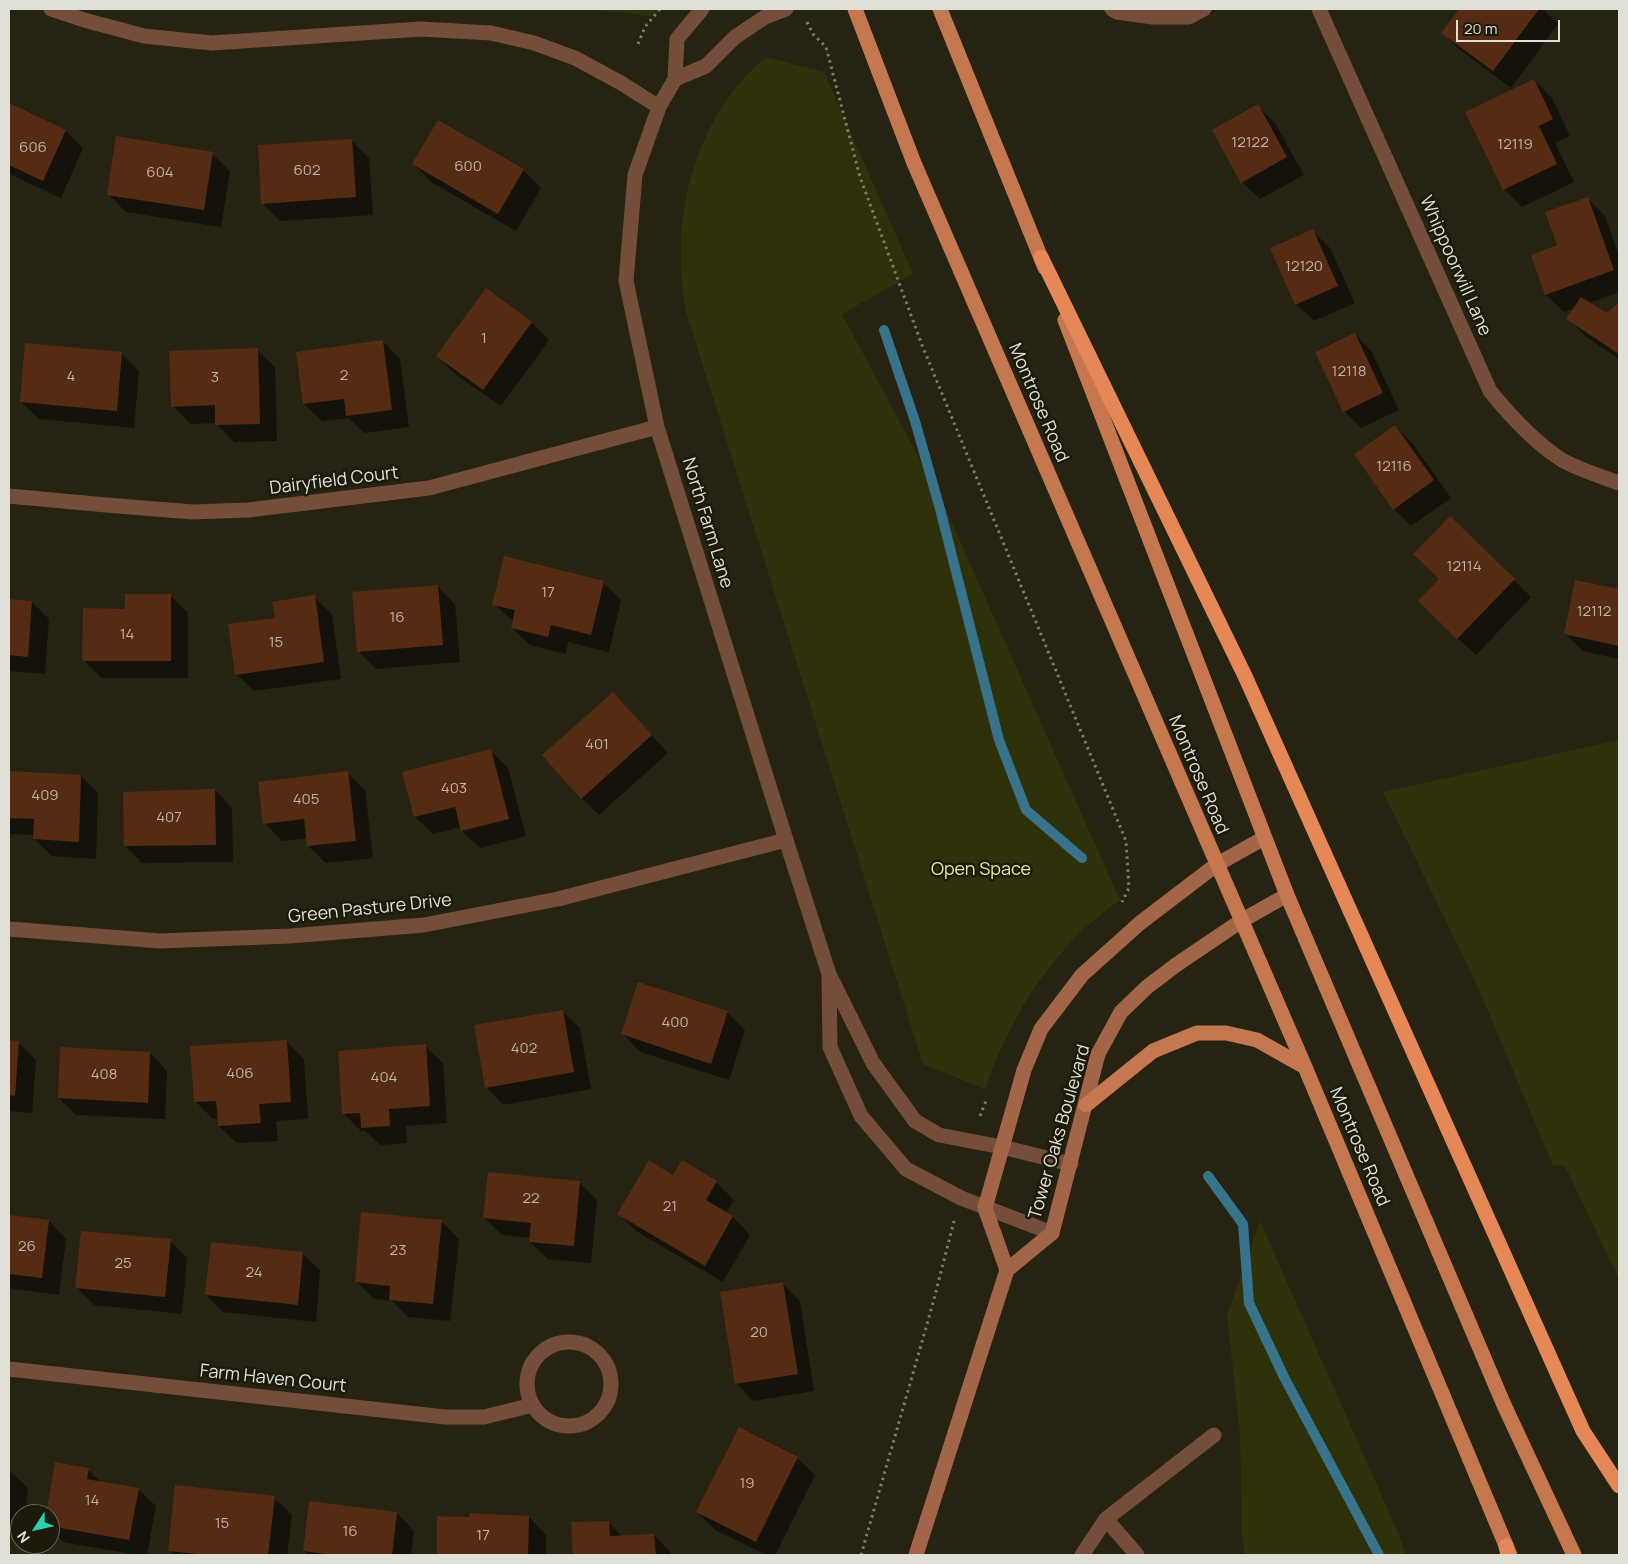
<!DOCTYPE html>
<html>
<head>
<meta charset="utf-8">
<style>
  body { margin:0 }
  #map { position:relative; width:1628px; height:1564px; overflow:hidden; background:#262313; font-family:Manrope,sans-serif }
  canvas { display:block }
  .frame { position:absolute; inset:0; border:10px solid #e1e0d6; pointer-events:none }
  .north { position:absolute; left:10px; top:1504px; width:50px; height:50px; box-sizing:border-box; background:#1c1a0a; border:1px solid #6b695c; border-radius:50%; rotate:235deg; font-size:14px; font-weight:700; line-height:20px; text-align:center; color:#e1e0d6 }
  .north::after { content:''; display:block; margin:auto; width:18px; height:22px; background:#25d5ae; clip-path:polygon(50% 0,100% 100%,50% 72%,0 100%) }
  .scale { position:absolute; left:1456px; top:20px; width:104px; height:22px; box-sizing:border-box; border:2px solid #e1e0d6; border-top:0; padding-left:6px; font-size:15px; line-height:18px; white-space:nowrap; color:#e1e0d6; -webkit-text-stroke:4px #1c1a0a; paint-order:stroke }
</style>
</head>
<body>
<div id="map">
<canvas width="1628" height="1564"></canvas>
<div class="frame"></div>
<div class="north">N</div>
<div class="scale">20 m</div>
</div>
<script>
const g = document.querySelector('canvas').getContext('2d');
g.lineJoin = 'round';
function paint(path, color) { g.fillStyle = color; g.fill(path, 'evenodd'); }
function trace(path, color, width, dash) { g.strokeStyle = color; g.lineWidth = width; g.lineCap = dash ? 'butt' : 'round'; g.setLineDash(dash || []); g.stroke(path); }
function write(font, color, halo, rows, align = 'center') {
  g.font = font + ' Manrope,sans-serif'; g.lineWidth = 5; g.setLineDash([]); g.textBaseline = 'middle'; g.strokeStyle = halo; g.fillStyle = color; for (const [text, x, y, turn = 0] of rows) {
    g.save(); g.translate(x, y); g.rotate((+turn || 0) * Math.PI / 180); g.textAlign = isNaN(turn) ? turn : align; if (halo) g.strokeText(text, 0, 0); g.fillText(text, 0, 0); g.restore();
  }
}
const green = new Path2D(`
  M585,9H660L653,16Z
  M766,57L824,72L913,274L842,314L943,503L1120,900C1054,946 1011,1014 985,1089L923,1064L687,315C668,223 692,119 766,57Z
  M1619,740V1279L1565,1166L1553,1165L1476,983L1383,792Z
  M1260,1221L1399,1535L1406,1555H1245L1242,1535L1240,1434L1227,1315Z`);
const shadow = new Path2D(`
  M1460,9H1543L1558,24L1511,88L1460,50L1443,33Z
  M1534,80L1552,98L1570,136L1555,143L1574,182L1522,207L1504,189L1467,113Z
  M9,104L66,131L83,148L61,198L9,174Z
  M1257,106L1275,123L1304,175L1260,199L1242,182Z
  M351,140L369,158L373,215L280,221L262,203Z
  M212,154L230,171L221,227L126,212L108,194Z
  M414,164L523,170L541,188L516,231L431,182Z
  M1587,198L1605,216L1619,255V292L1589,303L1607,315L1618,304L1619,305V359L1585,336L1568,318L1575,308L1564,312L1546,295L1532,256L1559,246Z
  M1312,230L1330,248L1355,303L1314,321L1296,304Z
  M531,322L549,340L501,406L455,374L438,356Z
  M1355,334L1372,352L1399,410L1361,428L1344,411Z
  M383,342L400,359L409,427L364,433L349,418L322,421L304,404Z
  M257,350L275,367L277,441L234,442L216,423L190,424L173,406Z
  M121,353L139,371L134,428L39,419L21,402Z
  M1395,426L1413,444L1451,498L1411,526L1394,509Z
  M1441,580H1514L1531,597L1476,655L1437,619Z
  M603,582L621,600L609,652L568,642L566,654L530,645L512,628L514,622L494,604Z
  M1576,582L1619,591V659L1583,651L1565,634Z
  M437,586L455,604L460,662L376,669L359,652Z
  M171,596L188,613V678H101L84,660L127,610Z
  M314,597L332,614L341,679L254,691L236,674Z
  M9,600L32,602L49,619L45,674L9,671Z
  M613,694L668,753L599,815L582,798Z
  M491,751L508,768L526,836L480,848L462,831L461,827L433,834L415,817L404,773Z
  M9,772L81,776L98,793L96,859L52,856L34,839L35,835L9,834Z
  M347,773L365,790L373,858L326,863L308,846L307,838L282,841L265,823Z
  M215,790L232,808L233,862L142,863L125,845Z
  M562,1011L580,1028L591,1089L503,1105L486,1087Z
  M727,1012L745,1030L729,1080L640,1052L623,1034Z
  M9,1041L18,1042L36,1060L32,1113L9,1111Z
  M286,1041L304,1059L308,1119L276,1121L278,1141L237,1143L219,1126L218,1119H213L195,1101Z
  M425,1046L443,1063L447,1123L406,1126L407,1143L380,1145L365,1131H361L343,1113Z
  M150,1053L167,1071L165,1119L76,1115L59,1098Z
  M682,1162L716,1182L734,1200L726,1213L733,1217L750,1235L723,1282L636,1231L619,1214L674,1176Z
  M579,1182L597,1200L591,1263L548,1259L530,1242L531,1238L502,1235L484,1218Z
  M9,1216L49,1221L66,1239L59,1295L9,1288Z
  M441,1221L459,1239L450,1321L408,1317L392,1301L374,1299L356,1281Z
  M170,1241L187,1258L182,1314L94,1305L77,1288Z
  M302,1253L320,1270L316,1322L223,1312L206,1295Z
  M782,1283L800,1301L814,1391L753,1401L736,1383Z
  M797,1458L815,1475L775,1555H767L715,1530L697,1512Z
  M9,1470L28,1488L25,1514H20V1534L9,1532Z
  M88,1470L101,1482L138,1489L156,1506L147,1555H138L63,1542L50,1529V1514H48Z
  M274,1498L292,1515L287,1555H174L170,1550Z
  M397,1513L414,1531L411,1555H309L304,1551Z
  M439,1517H529L546,1535V1555H438Z
  M608,1522L623,1537L654,1535L671,1553L672,1555H574L572,1524Z`);
const stream = new Path2D(`
  M884,330L915,421L940,509L999,740L1026,810L1082,858
  M1208,1176L1243,1224L1249,1303L1285,1379L1379,1555`);
const building = new Path2D(`
  M1459,9H1539L1493,71L1441,33Z
  M1534,79L1553,119L1539,126L1557,164L1503,190L1465,112Z
  M9,103L66,130L43,181L9,165Z
  M1258,104L1287,157L1241,183L1212,130Z
  M438,120L524,169L498,214L412,164Z
  M116,136L213,152L204,210L107,195Z
  M352,139L356,197L261,204L258,145Z
  M1588,197L1614,270L1545,295L1531,255L1557,245L1545,212Z
  M1313,229L1338,286L1295,305L1270,248Z
  M486,288L532,322L483,390L436,356Z
  M1581,297L1607,313L1618,303L1619,304V354L1566,319Z
  M1355,333L1383,393L1343,412L1315,352Z
  M383,340L392,410L346,416L344,399L303,404L296,352Z
  M25,343L122,352L117,411L20,402Z
  M258,348L260,424L215,425V405L171,407L169,351Z
  M1395,425L1434,480L1393,510L1354,454Z
  M1450,516L1515,579L1457,639L1418,601L1439,579L1413,554Z
  M504,556L604,581L591,635L551,625L548,637L511,628L515,610L492,605Z
  M1575,580L1619,589V646L1564,634Z
  M438,585L443,645L357,652L352,592Z
  M125,594H171V661H82L83,608L125,609Z
  M315,595L324,662L235,675L228,624L275,618L272,602Z
  M9,599L32,601L28,657L9,655Z
  M613,692L652,735L581,799L542,755Z
  M491,749L509,819L461,831L455,807L414,817L402,772Z
  M9,771L81,775L79,842L33,839L34,819L9,818Z
  M348,771L356,841L307,846L304,819L263,824L258,782Z
  M215,789L216,845L124,846L123,792Z
  M638,982L728,1011L711,1064L621,1034Z
  M563,1010L574,1072L485,1088L474,1025Z
  M9,1040L19,1041L15,1096L9,1095Z
  M287,1040L291,1102L259,1104L261,1123L218,1126L216,1101L194,1102L190,1046Z
  M426,1044L430,1106L389,1109L390,1126L361,1128L360,1113L342,1114L338,1051Z
  M60,1047L150,1052L148,1103L58,1098Z
  M649,1160L673,1175L682,1160L717,1181L706,1200L733,1216L705,1266L617,1214Z
  M488,1172L580,1181L574,1246L529,1242L531,1223L483,1218Z
  M361,1212L442,1220L433,1304L389,1300L390,1286L355,1282Z
  M9,1215L49,1220L42,1278L9,1274Z
  M81,1231L171,1239L165,1297L75,1288Z
  M211,1242L303,1252L298,1305L205,1295Z
  M783,1282L798,1374L735,1384L720,1292Z
  M739,1427L798,1457L756,1542L696,1512Z
  M55,1462L89,1468L87,1479L139,1488L129,1540L50,1526V1514H46Z
  M175,1485L275,1496L268,1555H208L168,1551Z
  M309,1501L397,1512L392,1555H333L303,1551Z
  M470,1513L529,1516L528,1555H437V1516L469,1517Z
  M609,1521L610,1536L654,1534L656,1555H573L571,1522Z`);
const path = new Path2D(`
  M807,22L813,34L826,47L860,177L922,345L1126,841L1129,888L1122,902
  M638,44L645,27L660,9
  M980,1116L986,1101
  M861,1555L933,1303L954,1221`);
const lane = new Path2D(`
  M1106,1519L1214,1435
  M1082,1555L1106,1519L1137,1555`);
const street = new Path2D(`
  M51,9L84,20L144,36L212,43L421,29L491,33L534,43L575,58L621,83L659,107
  M702,9L677,39L675,79L659,107L635,175L626,281L657,427L786,840L829,974L873,1063L915,1121L939,1135L1002,1147L1071,1164
  M1112,9L1117,12L1153,17H1189L1204,9
  M1319,9L1490,391C1511,417 1534,442 1562,460C1580,470 1600,476 1619,483
  M675,79L706,66L735,37L765,17L786,9
  M9,496L106,505L193,512L248,510L429,488L657,427
  M9,929L160,941L290,936L424,925L558,899L786,840
  M829,978L830,1047L861,1116L906,1169L961,1198L1052,1233
  M527 1384a42 42 0 1 1 84 0a42 42 0 1 1-84 0Z
  M9,1369L445,1417H484L533,1405`);
const secondary = new Path2D(`
  M1007,1270L985,1208L1024,1070L1041,1029L1082,975L1140,923L1216,865L1264,838
  M916,1555L1007,1270L1052,1233L1098,1054L1121,1012L1147,987L1176,965L1241,921L1287,895`);
const primary = new Path2D(`
  M855,9L914,163L1305,1067L1510,1555
  M940,9L1045,268
  M1065,320L1287,895L1504,1405L1574,1555
  M1086,1105L1153,1051L1197,1033H1226L1257,1040L1305,1067`);
const highway = new Path2D(`
  M1041,257L1245,676L1583,1431L1619,1486
  M1506,1546L1508,1555`);
const numberNames = [
  ["12122",1250,143],
  ["12119",1515,145],
  ["606",33,148],
  ["600",468,167],
  ["602",307,171],
  ["604",160,173],
  ["12120",1304,267],
  ["1",484,339],
  ["12118",1349,372],
  ["2",344,376],
  ["4",71,377],
  ["3",215,378],
  ["12116",1394,467],
  ["12114",1464,567],
  ["17",548,593],
  ["12112",1594,612],
  ["16",397,618],
  ["14",127,635],
  ["15",276,643],
  ["401",597,745],
  ["403",454,789],
  ["409",45,796],
  ["405",306,800],
  ["407",169,818],
  ["400",675,1023],
  ["402",524,1049],
  ["406",240,1074],
  ["408",104,1075],
  ["404",384,1078],
  ["22",531,1199],
  ["21",670,1207],
  ["26",27,1247],
  ["23",398,1251],
  ["25",123,1264],
  ["24",254,1273],
  ["20",759,1333],
  ["19",747,1484],
  ["14",92,1501],
  ["15",222,1524],
  ["16",350,1532],
  ["17",483,1536]
];
const streetNames = [
  ["Whippoorwill Lane",1455,266,66],
  ["Montrose Road",1038,403,67],
  ["Dairyfield Court",334,481,-7],
  ["North Farm Lane",707,523,73],
  ["Montrose Road",1198,775,67],
  ["Green Pasture Drive",370,909,-6],
  ["Tower Oaks Boulevard",1060,1132,-74],
  ["Montrose Road",1359,1147,67],
  ["Farm Haven Court",273,1379,6]
];
const parkNames = [
  ["Open Space",981,870]
];
paint(green, '#2f310a');
paint(shadow, '#0007');
trace(stream, '#37738b', 10);
paint(building, '#562b14');
trace(path, '#7c7a6d', 3, [2.5, 4]);
trace(lane, '#744e3b', 15);
trace(street, '#744e3b', 15);
trace(secondary, '#a26547', 15);
trace(primary, '#c5774f', 15);
trace(highway, '#e58757', 15);
write('15px', '#beb3a6', null, numberNames);
write('18px', '#e1e0d6', '#1c1a0a', streetNames);
write('18px', '#e2e898', '#1c1a0a', parkNames);
</script>
</body>
</html>
